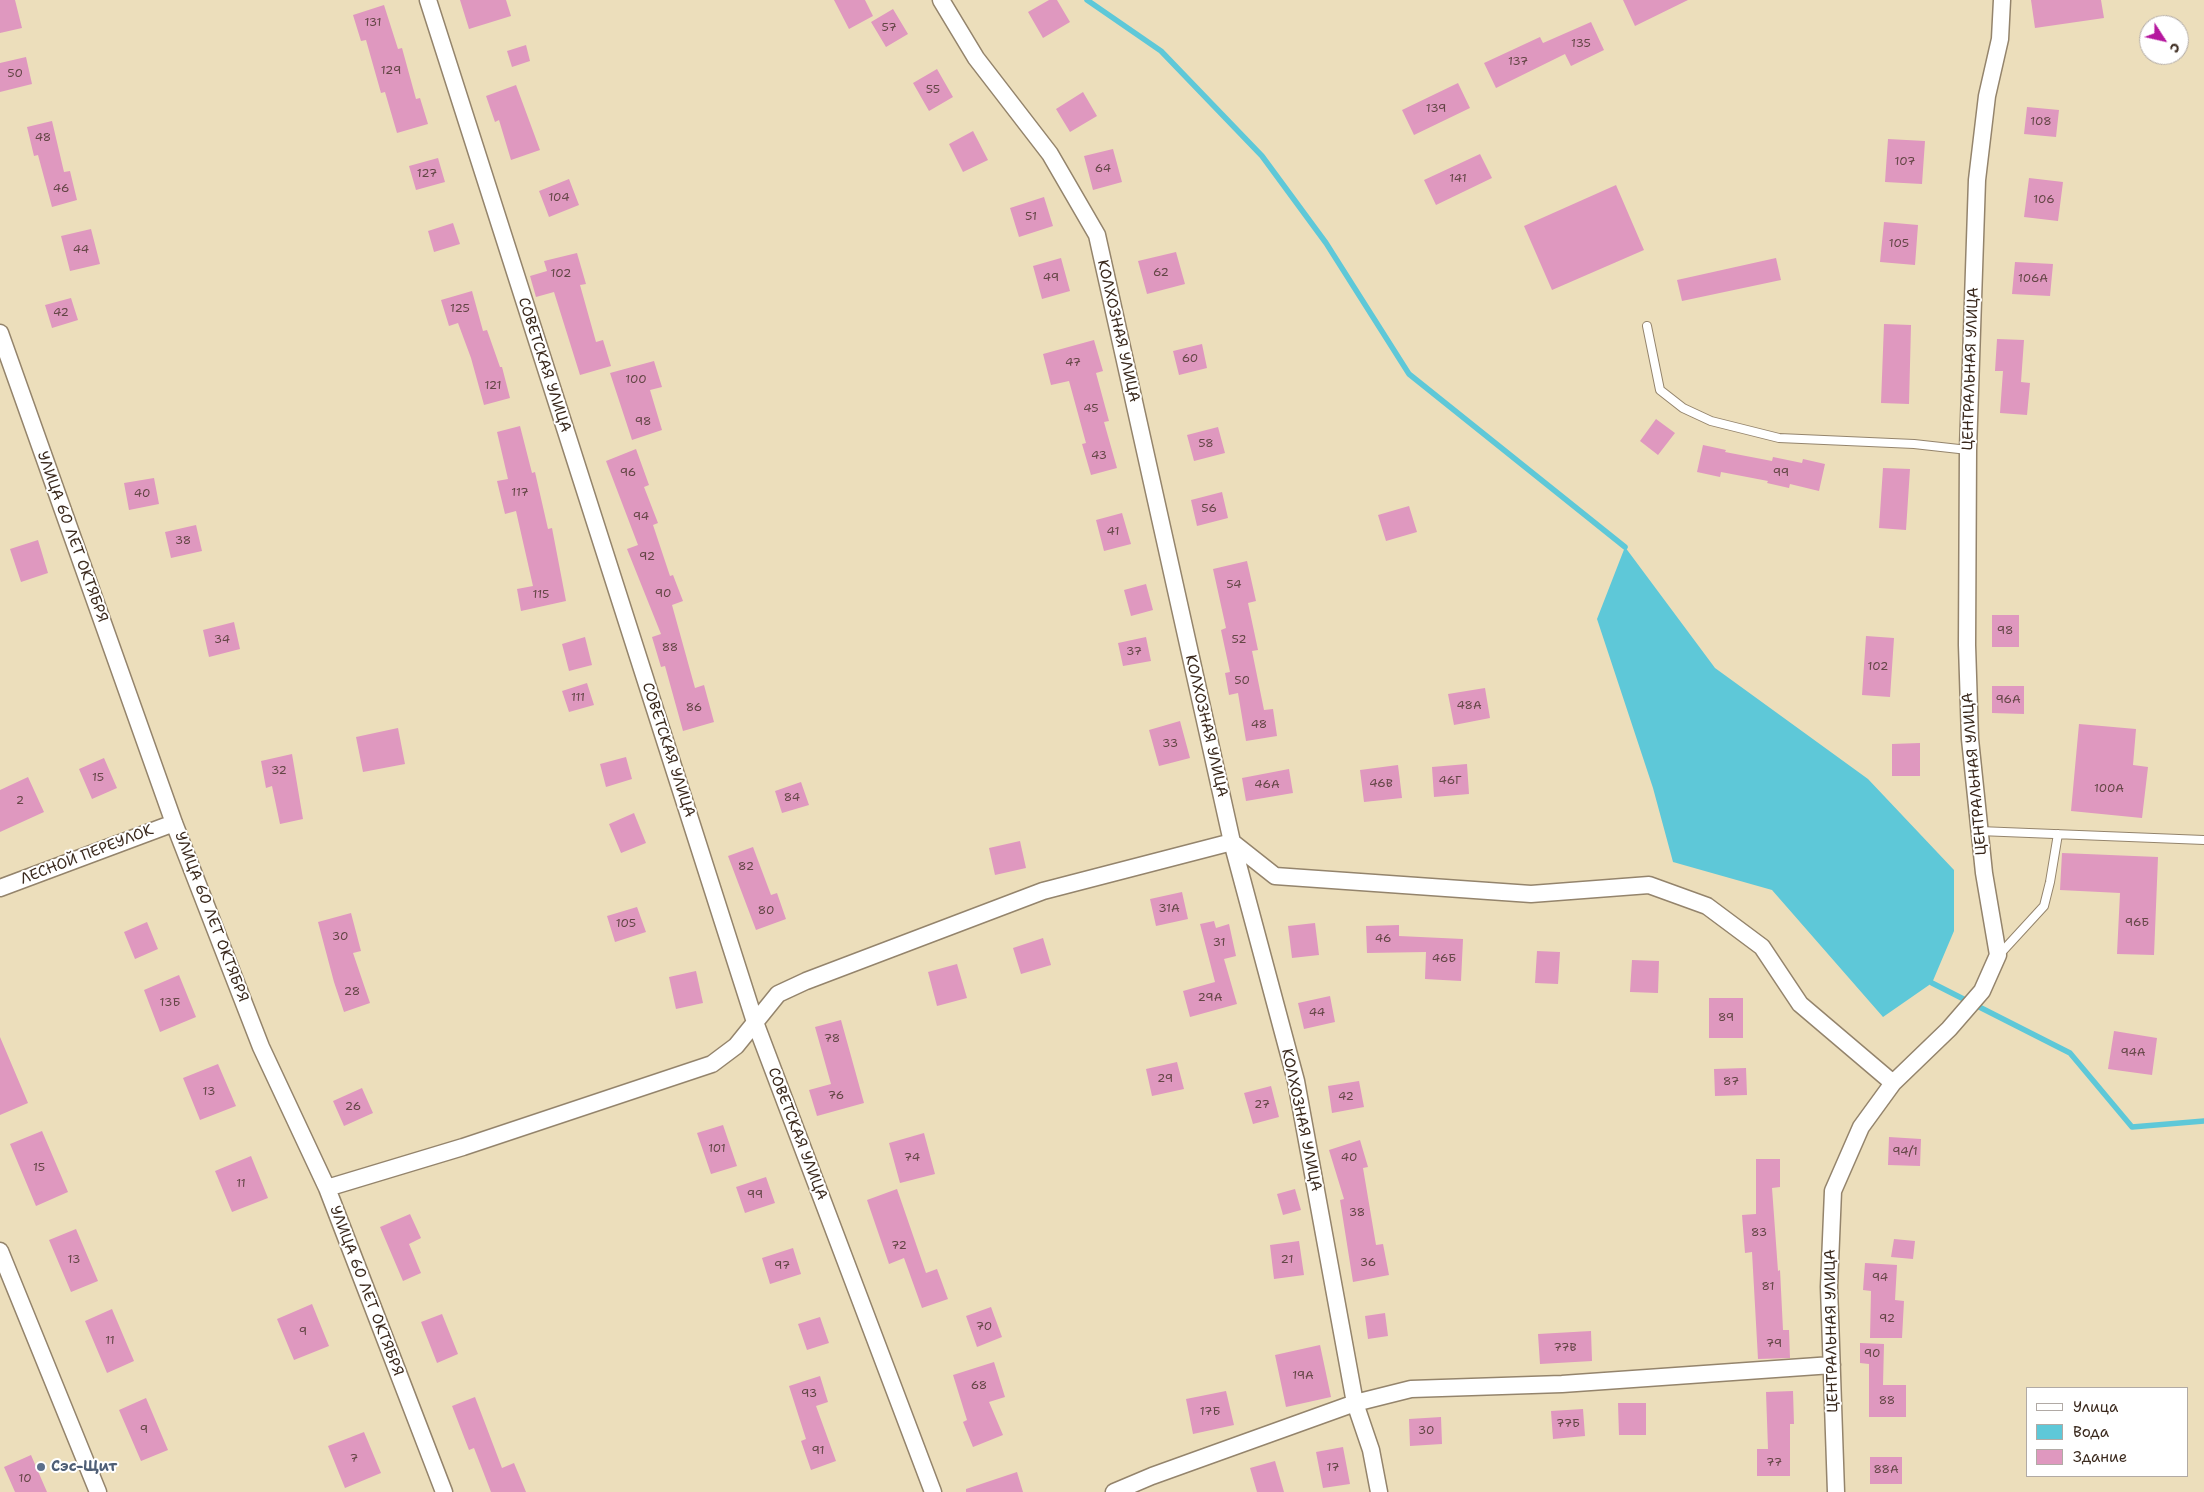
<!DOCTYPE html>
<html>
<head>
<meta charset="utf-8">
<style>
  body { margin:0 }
  #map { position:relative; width:2204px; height:1492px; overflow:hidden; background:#ecdebb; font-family:"Shantell Sans",sans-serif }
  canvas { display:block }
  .legend { position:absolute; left:2026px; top:1387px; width:162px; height:90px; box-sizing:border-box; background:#fff; border:1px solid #b1aaa5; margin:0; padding:6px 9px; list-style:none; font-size:15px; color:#3b2a1e }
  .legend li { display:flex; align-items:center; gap:10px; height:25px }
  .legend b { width:25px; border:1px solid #b1aaa5 }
  .north { position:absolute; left:2139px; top:15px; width:50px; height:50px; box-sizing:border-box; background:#fff; border:1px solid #b1aaa5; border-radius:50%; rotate:125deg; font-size:14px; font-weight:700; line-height:20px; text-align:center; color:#3b2a1e }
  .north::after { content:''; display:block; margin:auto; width:18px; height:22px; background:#b5179e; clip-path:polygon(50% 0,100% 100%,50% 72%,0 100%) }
</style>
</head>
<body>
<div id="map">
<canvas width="2204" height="1492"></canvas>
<ul class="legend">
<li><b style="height:6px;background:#fff"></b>Улица</li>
<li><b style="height:14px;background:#5ec8d8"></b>Вода</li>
<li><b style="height:14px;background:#df98bf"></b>Здание</li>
</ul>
<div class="north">С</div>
</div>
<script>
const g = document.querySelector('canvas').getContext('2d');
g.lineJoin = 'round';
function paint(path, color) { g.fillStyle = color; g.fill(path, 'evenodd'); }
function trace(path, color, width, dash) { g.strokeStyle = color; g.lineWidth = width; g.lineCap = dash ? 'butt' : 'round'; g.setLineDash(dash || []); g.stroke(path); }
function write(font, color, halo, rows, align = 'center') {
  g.font = font + ' "Shantell Sans",sans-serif'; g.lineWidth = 4; g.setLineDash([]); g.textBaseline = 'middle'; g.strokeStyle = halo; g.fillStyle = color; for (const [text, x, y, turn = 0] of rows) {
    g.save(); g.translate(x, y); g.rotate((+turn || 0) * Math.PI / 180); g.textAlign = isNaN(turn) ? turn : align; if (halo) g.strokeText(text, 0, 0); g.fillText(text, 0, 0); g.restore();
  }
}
const water = new Path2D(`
  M1625,547L1715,668L1868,779L1954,870V931L1932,983L1883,1017L1772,890L1673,862L1653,788L1597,619Z`);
const stream = new Path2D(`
  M1087,0L1161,51L1262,156L1326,243L1409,374L1625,547
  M1932,983L2070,1053L2132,1127L2204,1121`);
const building = new Path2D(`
  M0,0H15L22,28L0,33Z
  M460,0H506L511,16L469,29Z
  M834,0H865L873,16L849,29Z
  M1049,0H1057L1070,22L1043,38L1028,12Z
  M1623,0H1688L1635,26Z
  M2031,0H2101L2104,18L2035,28Z
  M384,5L398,49L402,48L416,99L420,98L428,124L397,133L385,92L381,93L366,40L361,41L353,15Z
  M893,9L908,34L886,47L871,22Z
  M1591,22L1604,50L1571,66L1565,54L1496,88L1484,63L1540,37L1543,43Z
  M526,45L530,61L512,67L507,51Z
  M26,57L32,84L0,92V63Z
  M937,69L953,97L929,111L913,83Z
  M1458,83L1470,108L1414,135L1402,110Z
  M516,85L540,150L511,160L499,120L495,122L486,96Z
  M1083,92L1097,116L1070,132L1056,109Z
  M2027,107L2059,110L2056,137L2024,134Z
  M52,121L64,172L70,171L77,200L52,207L38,155L34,156L27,127Z
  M973,131L988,160L963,172L949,144Z
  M1888,139L1925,141L1922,184L1885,182Z
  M1113,149L1122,182L1093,190L1084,156Z
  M1480,154L1492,178L1436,205L1424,180Z
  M438,158L445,182L416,190L409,166Z
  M2029,178L2063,182L2058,221L2024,217Z
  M569,179L579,205L549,217L539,191Z
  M1616,185L1644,250L1552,290L1524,226Z
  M1044,197L1053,226L1019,237L1010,208Z
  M1884,222L1918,225L1915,265L1880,262Z
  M453,223L460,244L434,252L428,231Z
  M91,229L100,264L70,271L61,236Z
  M1176,252L1185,284L1147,294L1138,261Z
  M577,253L586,284L580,285L596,342L603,340L611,366L580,375L554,292L536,297L530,276L547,271L544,261Z
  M1061,258L1070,291L1042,299L1033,266Z
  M1776,258L1781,280L1682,301L1677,280Z
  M2015,262L2053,264L2050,296L2012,294Z
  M472,291L483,331L487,330L500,367H502L510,398L484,405L471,358L458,323L449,326L441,300Z
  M71,298L78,320L52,328L45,305Z
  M1884,324L1911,325L1909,404L1881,403Z
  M1997,339L2024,340L2021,382L2030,383L2027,415L2000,413L2003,371H1995Z
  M1094,340L1103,371L1096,373L1109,421L1104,422L1117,468L1091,475L1082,444L1086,443L1069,381L1051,385L1043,354Z
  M1202,344L1207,368L1179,375L1173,351Z
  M654,361L662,387L650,390L662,430L632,440L610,373Z
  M1656,419L1675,433L1658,455L1640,441Z
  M520,426L532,473L535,472L548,529L552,528L566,601L521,611L517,589L533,586L516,511L505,514L497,481L508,479L497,432Z
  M1218,427L1225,453L1194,461L1187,435Z
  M1703,445L1726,450L1725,452L1772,461L1773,457L1802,463L1803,459L1825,464L1819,491L1790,484L1789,488L1767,483L1768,481L1721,472L1720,477L1697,472Z
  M636,449L649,485L644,487L658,523L653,525L670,576L673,575L683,601L672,605L695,688L704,685L714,722L683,731L665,666L661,667L652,637L661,634L627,549L638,545L606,461Z
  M1883,468L1910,469L1906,530L1879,528Z
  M154,478L159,504L129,510L124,483Z
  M1222,492L1228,518L1197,526L1191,500Z
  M1409,506L1417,532L1386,541L1378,515Z
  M1122,513L1131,544L1104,551L1096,520Z
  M196,525L202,551L171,558L165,532Z
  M38,540L48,573L21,582L10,549Z
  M1247,561L1256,601L1248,603L1258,650L1252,651L1264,710L1273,709L1277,736L1246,741L1238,693L1229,695L1225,673L1230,672L1221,630L1226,628L1213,569Z
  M1146,584L1153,610L1131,616L1124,590Z
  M1992,615H2019V647H1992Z
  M234,622L240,649L209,657L203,630Z
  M1866,636L1894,638L1890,697L1862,695Z
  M585,637L592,665L569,671L562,644Z
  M1146,637L1151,661L1123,666L1118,643Z
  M587,683L594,705L569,712L562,691Z
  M1992,686H2024V714L1992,713Z
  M1485,688L1490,718L1454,725L1448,694Z
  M1180,721L1190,758L1159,766L1149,730Z
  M2079,724L2136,729L2133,765L2148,767L2142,818L2071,811Z
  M398,728L405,764L363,772L356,737Z
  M1920,743V776H1892V744Z
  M292,754L303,819L280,824L272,786L266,788L261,761Z
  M626,757L632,779L606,787L600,764Z
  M104,758L117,788L92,799L79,769Z
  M1467,764L1469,794L1434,797L1432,767Z
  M1398,765L1402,798L1364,802L1360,770Z
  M1289,769L1293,793L1246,801L1242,778Z
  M28,777L44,812L0,832V790Z
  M801,782L809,805L782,813L775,791Z
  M634,813L646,843L621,853L609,824Z
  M1020,841L1026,868L995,875L989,848Z
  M753,847L771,895L777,893L786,919L756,930L728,856Z
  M2062,853L2158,857L2154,955L2117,954L2120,893L2060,890Z
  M1182,892L1188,919L1156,926L1150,899Z
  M637,907L646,932L615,942L607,916Z
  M351,913L361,951L353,953L370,1003L344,1012L334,982L318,922Z
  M1214,921L1216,928L1229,924L1236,956L1224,959L1237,1004L1190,1017L1183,991L1215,982L1200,924Z
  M147,922L158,949L135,959L124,932Z
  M1315,923L1319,955L1292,958L1288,926Z
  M1399,925V936L1463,939L1461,981L1425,979L1426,952L1367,953L1366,926Z
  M1043,938L1051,965L1021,974L1013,948Z
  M1537,951L1560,952L1558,984L1535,983Z
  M1632,960L1659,961L1658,993L1630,992Z
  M957,964L967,998L937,1006L928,972Z
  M696,971L703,1003L676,1009L669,977Z
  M179,975L196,1017L160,1032L144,990Z
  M1330,996L1335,1022L1304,1029L1298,1003Z
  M1709,998H1743V1038H1709Z
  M841,1020L864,1103L817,1116L809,1090L831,1084L815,1027Z
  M2114,1031L2157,1038L2152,1075L2108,1069Z
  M0,1037L28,1103L0,1115Z
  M1177,1062L1184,1089L1152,1096L1146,1069Z
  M218,1064L236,1106L200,1120L183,1078Z
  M1746,1068L1747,1095L1715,1096L1714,1069Z
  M1359,1081L1364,1107L1332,1113L1328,1086Z
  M1271,1086L1279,1117L1253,1124L1244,1093Z
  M362,1088L373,1113L344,1126L333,1101Z
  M723,1125L737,1166L711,1174L697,1133Z
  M42,1131L68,1192L36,1206L10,1144Z
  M924,1133L935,1174L900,1183L889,1143Z
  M1889,1137L1921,1139L1920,1166L1888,1165Z
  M1360,1140L1368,1167L1363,1168L1376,1245L1383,1244L1389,1275L1353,1282L1340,1200L1344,1199L1329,1150Z
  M251,1156L268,1198L232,1212L215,1171Z
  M1756,1159H1780V1187L1772,1188L1778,1271L1780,1270L1783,1330H1789L1790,1358L1758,1359L1752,1252L1745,1253L1742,1215L1756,1214Z
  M766,1177L775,1203L745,1213L736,1187Z
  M897,1189L926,1273L937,1269L948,1299L922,1308L904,1258L889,1264L867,1200Z
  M1295,1189L1301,1210L1283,1215L1277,1194Z
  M410,1214L421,1238L409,1244L421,1273L403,1281L380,1227Z
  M76,1229L98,1281L71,1292L49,1240Z
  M1894,1239L1915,1241L1913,1259L1891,1257Z
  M1299,1241L1304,1275L1274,1279L1270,1245Z
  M793,1248L801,1274L770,1284L762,1258Z
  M1865,1263L1897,1265L1895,1300L1904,1301L1902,1338H1870L1871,1291L1863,1290Z
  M312,1304L329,1346L294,1360L277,1319Z
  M991,1307L1002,1337L977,1347L966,1316Z
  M112,1309L134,1361L107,1373L85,1321Z
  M1385,1313L1388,1336L1368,1339L1365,1316Z
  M442,1314L458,1354L437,1363L421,1322Z
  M820,1317L829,1343L807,1350L798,1324Z
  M1591,1331L1592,1361L1540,1364L1538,1334Z
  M1860,1343L1884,1344L1883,1385H1906V1417H1869V1364L1860,1363Z
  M1320,1345L1331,1397L1286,1407L1275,1355Z
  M994,1362L1005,1397L989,1402L1003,1435L973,1447L963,1422L967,1420L953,1375Z
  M820,1376L828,1402L816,1406L836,1461L811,1470L801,1441L806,1439L789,1386Z
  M1226,1391L1234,1425L1193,1434L1186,1399Z
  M1793,1391L1794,1424H1790V1476H1757V1449H1768L1766,1392Z
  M475,1397L502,1468L514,1463L526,1492H491L474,1448L469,1450L452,1406Z
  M146,1398L168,1450L141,1461L119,1410Z
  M1618,1403H1646V1435H1619Z
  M1583,1409L1585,1436L1553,1439L1551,1411Z
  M1441,1417L1442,1444L1410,1446L1409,1419Z
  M364,1432L381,1473L345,1488L328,1446Z
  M1343,1447L1350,1484L1323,1488L1316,1452Z
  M31,1455L47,1492H15L4,1467Z
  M1870,1457H1902V1484H1870Z
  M1275,1461L1284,1492H1257L1250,1468Z
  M1017,1472L1023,1492H966V1489Z`);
const lane = new Path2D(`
  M1647,326L1660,390L1683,408L1711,421L1779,438L1914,444L1968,450
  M1979,831L2204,840
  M1999,955L2044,906L2050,882L2058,834`);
const street = new Path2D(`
  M428,0L755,1022L933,1492
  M941,0L976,58L1050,154L1097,235L1232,842L1296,1081L1355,1403L1371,1450L1379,1492
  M0,333L174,823L261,1047L327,1188L444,1492
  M0,888L174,823
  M327,1188L463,1147L712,1064L736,1046L778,994L806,981L1043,891L1232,842L1275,876L1531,894L1649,885L1707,906L1762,947L1800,1004L1893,1083
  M0,1251L98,1492
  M1114,1492L1152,1476L1355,1403L1411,1389L1562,1384L1832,1365
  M1836,1492L1829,1287L1833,1191L1861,1127L1893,1083L1949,1029L1982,991L1998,955L1984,873L1970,739L1967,645L1968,450L1977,180L1987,96L2000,39L2002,0`);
const markers = [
  [41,1467,5,"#5c6f8a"]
];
const numberNames = [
  ["131",373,23],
  ["57",889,28],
  ["135",1581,44],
  ["137",1518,62],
  ["129",391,71],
  ["50",15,74],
  ["55",933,90],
  ["139",1436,109],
  ["108",2041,122],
  ["48",43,138],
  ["107",1905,162],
  ["64",1103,169],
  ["127",427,174],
  ["141",1458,179],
  ["46",61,189],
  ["104",559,198],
  ["106",2044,200],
  ["51",1031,217],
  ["105",1899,244],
  ["44",81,250],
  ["62",1161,273],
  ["102",561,274],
  ["49",1051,278],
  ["106А",2033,279],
  ["125",460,309],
  ["42",61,313],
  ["60",1190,359],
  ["47",1073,363],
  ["100",636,380],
  ["121",493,386],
  ["45",1091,409],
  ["98",643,422],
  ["58",1206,444],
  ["43",1099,456],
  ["96",628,473],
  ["99",1781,473],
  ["117",520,493],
  ["40",142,494],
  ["56",1209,509],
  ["94",641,517],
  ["41",1113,532],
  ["38",183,541],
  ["92",647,557],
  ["54",1234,585],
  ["90",663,594],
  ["115",541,595],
  ["98",2005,631],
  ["34",222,640],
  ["52",1239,640],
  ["88",670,648],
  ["37",1134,652],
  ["102",1878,667],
  ["50",1242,681],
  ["111",578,698],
  ["96А",2008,700],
  ["48А",1469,706],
  ["86",694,708],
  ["48",1259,725],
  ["33",1170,744],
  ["32",279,771],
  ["15",98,778],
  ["46Г",1450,781],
  ["46В",1381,784],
  ["46А",1267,785],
  ["100А",2109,789],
  ["84",792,798],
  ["2",20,801],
  ["82",746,867],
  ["31А",1169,909],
  ["80",766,911],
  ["96Б",2137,923],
  ["105",626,924],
  ["30",340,937],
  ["46",1383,939],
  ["31",1219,943],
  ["46Б",1444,959],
  ["28",352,992],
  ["29А",1210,998],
  ["13Б",170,1003],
  ["44",1317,1013],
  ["89",1726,1018],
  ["78",832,1039],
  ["94А",2133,1053],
  ["29",1165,1079],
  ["87",1731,1082],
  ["13",209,1092],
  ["76",836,1096],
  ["42",1346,1097],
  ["27",1262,1105],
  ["26",353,1107],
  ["101",717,1149],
  ["94/1",1905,1152],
  ["74",912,1158],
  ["40",1349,1158],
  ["15",39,1168],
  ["11",241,1184],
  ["99",755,1195],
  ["38",1357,1213],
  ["83",1759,1233],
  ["72",899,1246],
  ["13",74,1260],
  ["21",1287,1260],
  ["36",1368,1263],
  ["97",782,1266],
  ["94",1880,1278],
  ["81",1768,1287],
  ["92",1887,1319],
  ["70",984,1327],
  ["9",303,1332],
  ["11",110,1341],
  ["79",1774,1344],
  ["77В",1565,1348],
  ["90",1872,1354],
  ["19А",1303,1376],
  ["68",979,1386],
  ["93",809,1394],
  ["88",1887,1401],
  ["17Б",1210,1412],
  ["77Б",1568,1424],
  ["9",144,1430],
  ["30",1426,1431],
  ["91",818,1451],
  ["7",354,1459],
  ["77",1774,1463],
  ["17",1333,1468],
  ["88А",1886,1470],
  ["10",25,1479]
];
const streetNames = [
  ["КОЛХОЗНАЯ УЛИЦА",1118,331,77],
  ["СОВЕТСКАЯ УЛИЦА",544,365,72],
  ["ЦЕНТРАЛЬНАЯ УЛИЦА",1971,369,-88],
  ["УЛИЦА 60 ЛЕТ ОКТЯБРЯ",72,537,70],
  ["КОЛХОЗНАЯ УЛИЦА",1206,726,77],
  ["СОВЕТСКАЯ УЛИЦА",668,750,72],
  ["ЦЕНТРАЛЬНАЯ УЛИЦА",1975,774,-95],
  ["ЛЕСНОЙ ПЕРЕУЛОК",87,855,-21],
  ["УЛИЦА 60 ЛЕТ ОКТЯБРЯ",211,917,69],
  ["КОЛХОЗНАЯ УЛИЦА",1301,1120,78],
  ["СОВЕТСКАЯ УЛИЦА",797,1134,69],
  ["УЛИЦА 60 ЛЕТ ОКТЯБРЯ",366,1291,69],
  ["ЦЕНТРАЛЬНАЯ УЛИЦА",1832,1331,-91]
];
const serviceNames = [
  ["Сэс-Щит",51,1467]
];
paint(water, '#5ec8d8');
trace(stream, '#5ec8d8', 5.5);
paint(building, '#df98bf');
trace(lane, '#94846c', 10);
trace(street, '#94846c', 19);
trace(lane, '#fff', 8);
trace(street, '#fff', 16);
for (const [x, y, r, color] of markers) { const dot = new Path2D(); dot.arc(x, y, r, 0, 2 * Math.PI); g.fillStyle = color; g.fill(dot); trace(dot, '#fff', 2); }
write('12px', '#644646', null, numberNames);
write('15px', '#3b2a1e', '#fff', streetNames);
write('bold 15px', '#4e5e75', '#fff', serviceNames, 'left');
</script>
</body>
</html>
